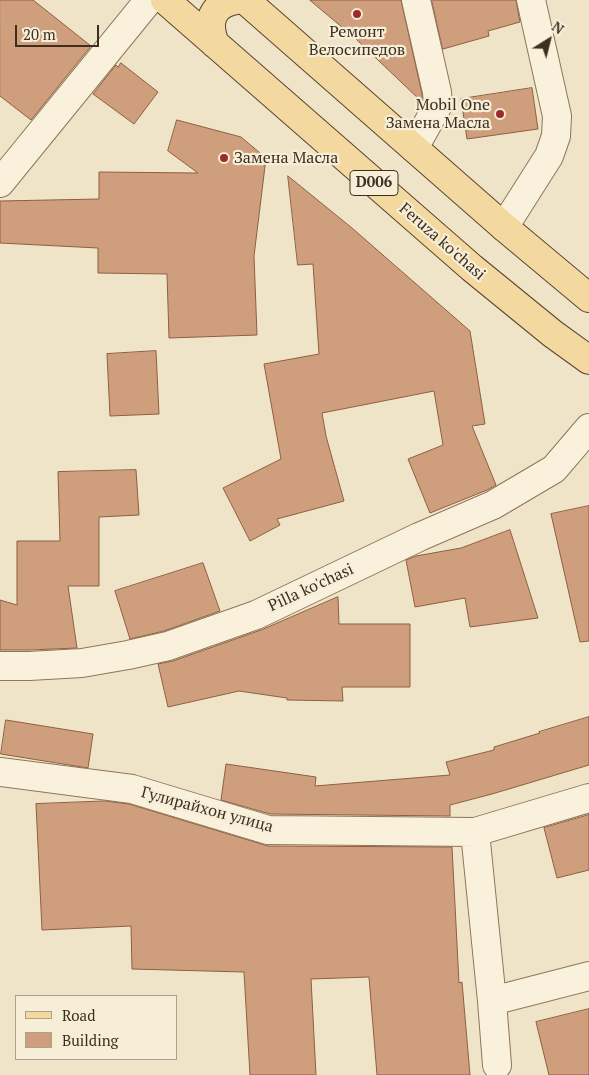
<!DOCTYPE html>
<html>
<head>
<meta charset="utf-8">
<style>
  body { margin:0 }
  #map { position:relative; width:589px; height:1075px; overflow:hidden; background:#f0e4c8; font-family:"PT Serif",serif }
  canvas { display:block }
  .legend { position:absolute; left:15px; top:995px; width:162px; height:65px; box-sizing:border-box; background:#f7eed8; border:1px solid #ada18e; margin:0; padding:6px 9px; list-style:none; font-size:15px; color:#3d2e20 }
  .legend li { display:flex; align-items:center; gap:10px; height:25px }
  .legend b { width:25px; border:1px solid #ada18e }
  .north { position:absolute; left:524px; top:15px; width:50px; height:50px; -webkit-text-stroke:4px #f7eed8; paint-order:stroke; rotate:36deg; font-size:14px; font-weight:700; line-height:20px; text-align:center; color:#3d2e20 }
  .north::after { content:''; display:block; margin:auto; width:18px; height:22px; background:#3d2e20; clip-path:polygon(50% 0,100% 100%,50% 72%,0 100%) }
  .scale { position:absolute; left:15px; top:25px; width:84px; height:22px; box-sizing:border-box; border:2px solid #3d2e20; border-top:0; padding-left:6px; font-size:15px; line-height:18px; white-space:nowrap; color:#3d2e20; -webkit-text-stroke:4px #f7eed8; paint-order:stroke }
</style>
</head>
<body>
<div id="map">
<canvas width="589" height="1075"></canvas>
<ul class="legend">
<li><b style="height:6px;background:#f3d9a0"></b>Road</li>
<li><b style="height:14px;background:#cf9f7d"></b>Building</li>
</ul>
<div class="north">N</div>
<div class="scale">20 m</div>
</div>
<script>
const g = document.querySelector('canvas').getContext('2d');
g.lineJoin = 'round';
function paint(path, color) { g.fillStyle = color; g.fill(path, 'evenodd'); }
function trace(path, color, width, dash) { g.strokeStyle = color; g.lineWidth = width; g.lineCap = dash ? 'butt' : 'round'; g.setLineDash(dash || []); g.stroke(path); }
function write(font, color, halo, rows, align = 'center') {
  g.font = font + ' "PT Serif",serif'; g.lineWidth = 4.5; g.setLineDash([]); g.textBaseline = 'middle'; g.strokeStyle = halo; g.fillStyle = color; for (const [text, x, y, turn = 0] of rows) {
    g.save(); g.translate(x, y); g.rotate((+turn || 0) * Math.PI / 180); g.textAlign = isNaN(turn) ? turn : align; if (halo) g.strokeText(text, 0, 0); g.fillText(text, 0, 0); g.restore();
  }
}
const building = new Path2D(`
  M0,0H33L91,46L31,120L0,96Z
  M310,0H401L422,94V102L356,39Z
  M432,0H516L520,22L488,31L489,36L443,49Z
  M121,63L158,92L134,124L93,94L116,65L118,67Z
  M532,88L538,129L467,139L461,99Z
  M177,120L241,137L266,158L254,256L257,335L169,338L167,274L98,273V248L0,243V201L99,199V172L198,173L168,151Z
  M288,176L352,228L470,331L485,424L472,426L496,485L487,490L430,513L408,459L443,445L434,391L322,413L326,436L344,501L277,519L280,525L250,541L223,488L281,459L264,364L319,354L313,264L298,265Z
  M156,351L159,414L110,416L107,354Z
  M136,470L139,515L99,517V586H68L77,648L29,650H0V600L17,605V541H60L58,472Z
  M589,506V641L580,642L551,514Z
  M510,530L538,618L470,627L465,598L415,607L406,560L416,556L461,548Z
  M203,563L220,611L164,631L130,639L115,591Z
  M338,597L339,624H410V687H342L343,701L287,700V698L239,691L168,707L158,664L173,661L261,630Z
  M589,717V765L492,794L450,805V816L270,814L221,800L226,764L316,777L315,786L450,775L446,762L494,750V747L540,733L539,732Z
  M6,720L93,734L88,768L1,754Z
  M105,801L129,804L268,846L452,847L459,983L462,982L470,1075H377L369,977L311,979L316,1075H250L244,972L132,969L131,926L42,930L36,804Z
  M589,815V870L557,878L544,828Z
  M589,1009V1075H549L536,1022Z`);
const minor = new Path2D(`
  M414,148L438,105L437,92L416,0
  M0,183L149,0
  M504,227L549,156L556,136L557,116L531,0
  M0,666H29L82,663L128,655L168,646L256,615L419,537L493,505L554,469L589,428
  M0,772L132,789L268,830L475,832L589,798
  M475,832L492,1001L497,1065
  M492,1001L589,976`);
const primary = new Path2D(`
  M165,0L472,268L553,334L589,360
  M245,0L504,227L589,298
  M215,44C206,21 212,4 237,0`);
const markers = [
  [357,14,5,"#9e2a2b"],
  [500,114,5,"#9e2a2b"],
  [224,158,5,"#9e2a2b"]
];
const shields = [
  [374,183,48]
];
const shieldNames = [
  ["D006",374,183]
];
const poiNames = [
  ["Ремонт",357,32],
  ["Велосипедов",357,50],
  ["Mobil One",490,105,"right"],
  ["Замена Масла",490,123,"right"],
  ["Замена Масла",234,158,"left"]
];
const streetNames = [
  ["Feruza ko'chasi",442,242,41],
  ["Pilla ko'chasi",311,588,-25],
  ["Гулирайхон улица",207,810,15]
];
paint(building, '#cf9f7d');
trace(building, '#8d5f41', 1);
trace(minor, '#8d765c', 30);
trace(primary, '#5b4430', 30);
trace(minor, '#faf1dc', 28);
trace(primary, '#f3d9a0', 28);
for (const [x, y, r, color] of markers) { const dot = new Path2D(); dot.arc(x, y, r, 0, 2 * Math.PI); g.fillStyle = color; g.fill(dot); trace(dot, '#f7eed8', 2); }
for (const [x, y, w] of shields) { const box = new Path2D(); box.roundRect(x - w / 2, y - 12.5, w, 25, 4); g.fillStyle = '#f7eed8'; g.fill(box); trace(box, '#3d2e20', 1); }
write('bold 15px', '#3d2e20', null, shieldNames);
write('16px', '#3d2e20', '#f7eed8', poiNames);
write('16px', '#3d2e20', '#f7eed8', streetNames);
</script>
</body>
</html>
